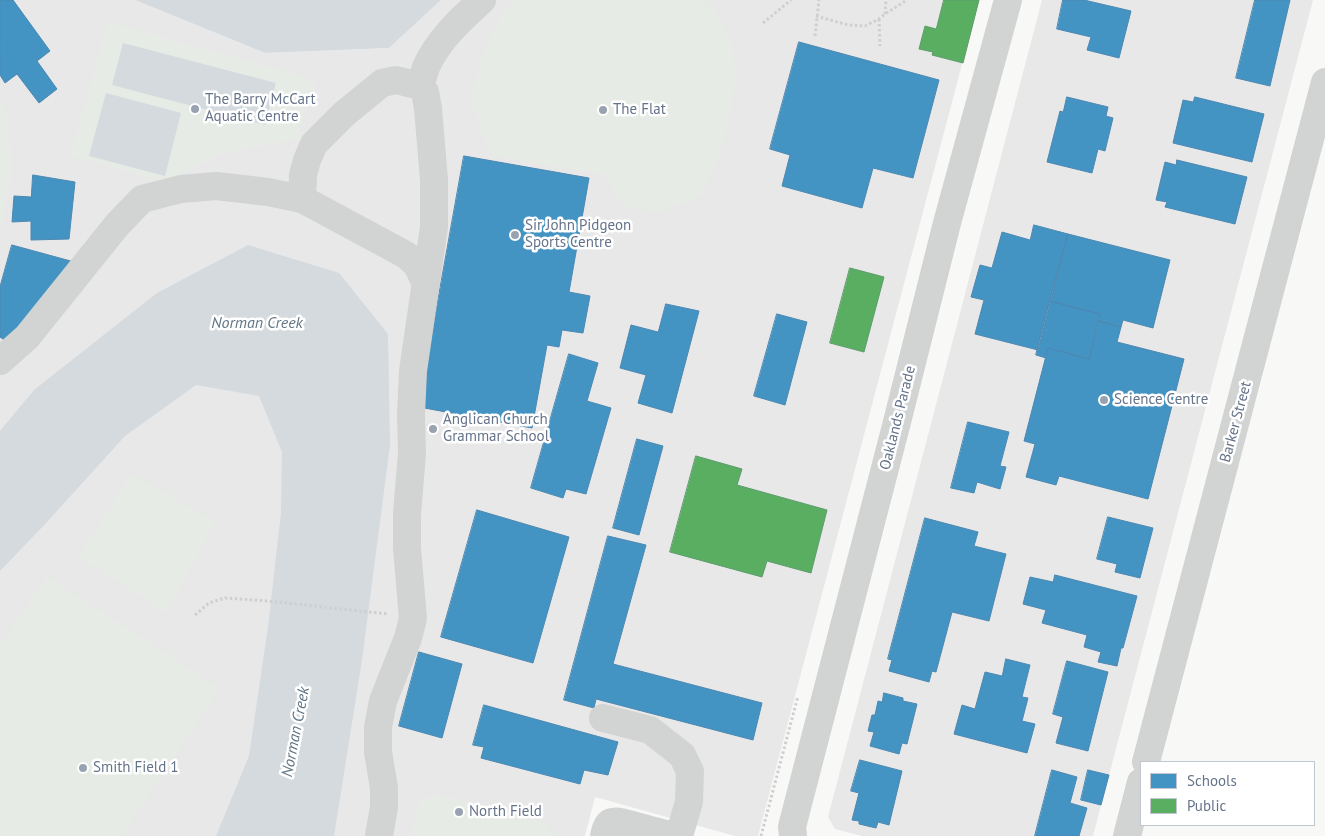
<!DOCTYPE html>
<html>
<head>
<meta charset="utf-8">
<style>
  body { margin:0 }
  #map { position:relative; width:1325px; height:836px; overflow:hidden; background:#f8f8f7; font-family:"PT Sans",sans-serif }
  canvas { display:block }
  .legend { position:absolute; left:1140px; top:761px; width:175px; height:65px; box-sizing:border-box; background:#fff; border:1px solid #c1c7d0; margin:0; padding:6px 9px; list-style:none; font-size:15px; color:#65738a }
  .legend li { display:flex; align-items:center; gap:10px; height:25px }
  .legend b { width:25px; border:1px solid #c1c7d0 }
</style>
</head>
<body>
<div id="map">
<canvas width="1325" height="836"></canvas>
<ul class="legend">
<li><b style="height:14px;background:#4393c3"></b>Schools</li>
<li><b style="height:14px;background:#5aae61"></b>Public</li>
</ul>
</div>
<script>
const g = document.querySelector('canvas').getContext('2d');
g.lineJoin = 'round';
function paint(path, color) { g.fillStyle = color; g.fill(path, 'evenodd'); }
function trace(path, color, width, dash) { g.strokeStyle = color; g.lineWidth = width; g.lineCap = dash ? 'butt' : 'round'; g.setLineDash(dash || []); g.stroke(path); }
function write(font, color, halo, rows, align = 'center') {
  g.font = font + ' "PT Sans",sans-serif'; g.lineWidth = 5; g.setLineDash([]); g.textBaseline = 'middle'; g.strokeStyle = halo; g.fillStyle = color; for (const [text, x, y, turn = 0] of rows) {
    g.save(); g.translate(x, y); g.rotate((+turn || 0) * Math.PI / 180); g.textAlign = isNaN(turn) ? turn : align; if (halo) g.strokeText(text, 0, 0); g.fillText(text, 0, 0); g.restore();
  }
}
const built = new Path2D(`
  M0,0H135L265,53L389,48L441,0H979L758,836H735L595,797L585,836H0Z
  M1042,0H1313L1093,836H862L835,829L828,817Z`);
const green = new Path2D(`
  M513,0H705L715,10L732,46L735,79L728,122L719,154L701,196L660,212L624,206L602,174L520,161L493,155L483,136L471,98L481,60L496,24Z
  M108,22L315,80L298,139L223,153L166,182L71,156Z
  M0,97L8,123L12,170L0,230Z
  M131,474L215,522L166,612L79,557Z
  M47,577L220,689L121,836H0V645Z
  M436,794L544,823L554,836H410L420,800Z`);
const water = new Path2D(`
  M135,0H441L389,48L265,53Z
  M123,43L276,83L265,125L112,85Z
  M106,93L181,113L165,176L89,156Z
  M248,245L339,273L388,334L390,445L362,660L334,836H216L249,756L268,627L281,513L282,452L259,396L196,385L125,436L47,522L0,571V431L34,390L157,293Z`);
const schools = new Path2D(`
  M0,0H13L50,51L37,61L57,89L39,103L17,74L5,83L0,75Z
  M1063,0H1084L1131,11L1119,58L1087,50L1091,37L1057,29Z
  M1255,0H1290L1270,86L1236,78Z
  M799,42L939,80L913,178L873,168L862,208L782,186L790,155L770,149Z
  M1067,97L1108,107L1106,116L1113,118L1105,151L1098,149L1092,173L1047,162L1060,111L1063,112Z
  M1195,97L1264,114L1252,162L1173,143L1183,100L1193,102Z
  M464,156L589,178L569,292L590,296L583,333L562,330L559,347L547,345L532,428L419,407Z
  M1177,160L1247,177L1235,224L1165,207L1167,202L1156,200L1165,162L1176,165Z
  M33,175L75,182L69,239L31,240V221L12,222L14,196L31,197Z
  M1034,225L1068,234L1038,350L975,334L984,300L971,297L980,265L992,268L1002,232L1030,240Z
  M1068,234L1170,260L1153,328L1123,320L1121,327L1099,321L1100,314L1050,301Z
  M12,245L78,263L10,344L0,337V287Z
  M1050,301L1100,314L1089,359L1048,348L1046,358L1036,355Z
  M666,304L699,311L672,413L638,403L646,375L620,368L631,325L658,332Z
  M777,314L807,322L785,405L754,396Z
  M1099,321L1121,327L1117,342L1184,359L1148,499L1059,476L1056,485L1026,477L1035,444L1024,441L1048,348L1089,359Z
  M569,354L598,363L587,401L611,408L586,494L566,489L563,498L531,488Z
  M968,422L1009,432L1000,466L1006,467L1000,489L977,482L974,493L951,488Z
  M637,439L663,446L639,535L613,528Z
  M477,510L569,537L533,663L441,637Z
  M1108,517L1153,528L1140,578L1115,572L1117,564L1097,559Z
  M925,518L978,532L974,546L1006,554L989,621L952,612L936,672L932,671L929,682L889,671L892,660L888,659Z
  M608,536L646,545L613,664L762,703L753,740L596,699L594,708L564,700Z
  M1055,575L1137,596L1123,648H1121L1117,666L1098,662L1101,652L1084,647L1087,635L1042,623L1046,610L1023,604L1030,577L1053,582Z
  M419,652L462,664L442,738L399,726Z
  M1006,659L1030,665L1022,697L1028,698L1022,721L1035,724L1027,753L954,734L962,705L975,709L985,672L1002,676Z
  M1067,661L1108,672L1088,751L1056,743L1063,717L1053,714Z
  M884,693L903,698V701L917,704L907,744L902,743L899,754L870,746L874,732L868,731L872,715H875L878,701L882,702Z
  M484,705L618,742L608,775L584,770L580,784L481,758L484,747L473,745Z
  M860,760L902,771L889,825L878,822L876,828L859,824V821L852,820L859,793L851,791Z
  M1052,770L1077,777L1070,803L1087,808L1079,836H1035Z
  M1088,770L1109,775L1101,805L1081,800Z`);
const public = new Path2D(`
  M944,0H979L963,63L932,55L933,52L919,49L925,26L936,29Z
  M850,268L884,277L864,352L830,343Z
  M696,456L742,469L737,485L827,510L811,573L767,561L762,577L670,552Z`);
const path = new Path2D(`
  M885,14L886,0
  M816,16L848,25L865,26L879,19L885,14L907,0
  M879,19L880,46
  M763,23L791,0
  M815,36L819,0
  M195,615L209,603L225,598L268,601L388,614
  M761,836L798,696`);
const minor = new Path2D(`
  M420,86C422,80 424,73 426,67C438,40 461,19 482,0
  M0,361L27,337L117,225L142,199L181,189L216,186L268,192L302,199
  M603,718L650,730L682,755L690,771L689,802L679,836
  M1146,762L1325,82
  M379,836L384,807V788L378,752V727L383,701L408,638L413,619L407,548V514L412,453L411,415L413,371L434,227V180L428,108L425,92L420,86L396,80L382,83L344,114L314,144L307,160L303,175L302,199L406,255L417,265L426,284
  M604,836C607,824 608,820 621,822L673,836
  M793,836L792,827L794,819L897,422L947,223L1008,0
  M1127,836L1141,782`);
const markers = [
  [195,109,5,"#98a2b0"],
  [603,110,5,"#98a2b0"],
  [515,235,5,"#98a2b0"],
  [1104,400,5,"#98a2b0"],
  [433,429,5,"#98a2b0"],
  [83,768,5,"#98a2b0"],
  [459,812,5,"#98a2b0"]
];
const poiNames = [
  ["The Barry McCart",205,100],
  ["Aquatic Centre",205,117],
  ["The Flat",613,110],
  ["Sir John Pidgeon",525,226],
  ["Sports Centre",525,243],
  ["Science Centre",1114,400],
  ["Anglican Church",443,420],
  ["Grammar School",443,437],
  ["Smith Field 1",93,768],
  ["North Field",469,812]
];
const streetNames = [
  ["Oaklands Parade",898,418,-76],
  ["Barker Street",1236,422,-75]
];
const waterNames = [
  ["Norman Creek",257,323],
  ["Norman Creek",296,732,-79]
];
paint(built, '#e8e8e9');
paint(green, '#e7ebe5');
paint(water, '#d4dade');
paint(schools, '#4393c3');
trace(schools, '#4d89b2', 1);
paint(public, '#5aae61');
trace(public, '#5d9c6d', 1);
trace(path, '#cecfd1', 3, [2.5, 2.5]);
trace(minor, '#d2d3d3', 28);
for (const [x, y, r, color] of markers) { const dot = new Path2D(); dot.arc(x, y, r, 0, 2 * Math.PI); g.fillStyle = color; g.fill(dot); trace(dot, '#fff', 2); }
write('15px', '#65738a', '#fff', poiNames, 'left');
write('15px', '#65738a', '#fff', streetNames);
write('italic 16px', '#607585', '#fff', waterNames);
</script>
</body>
</html>
